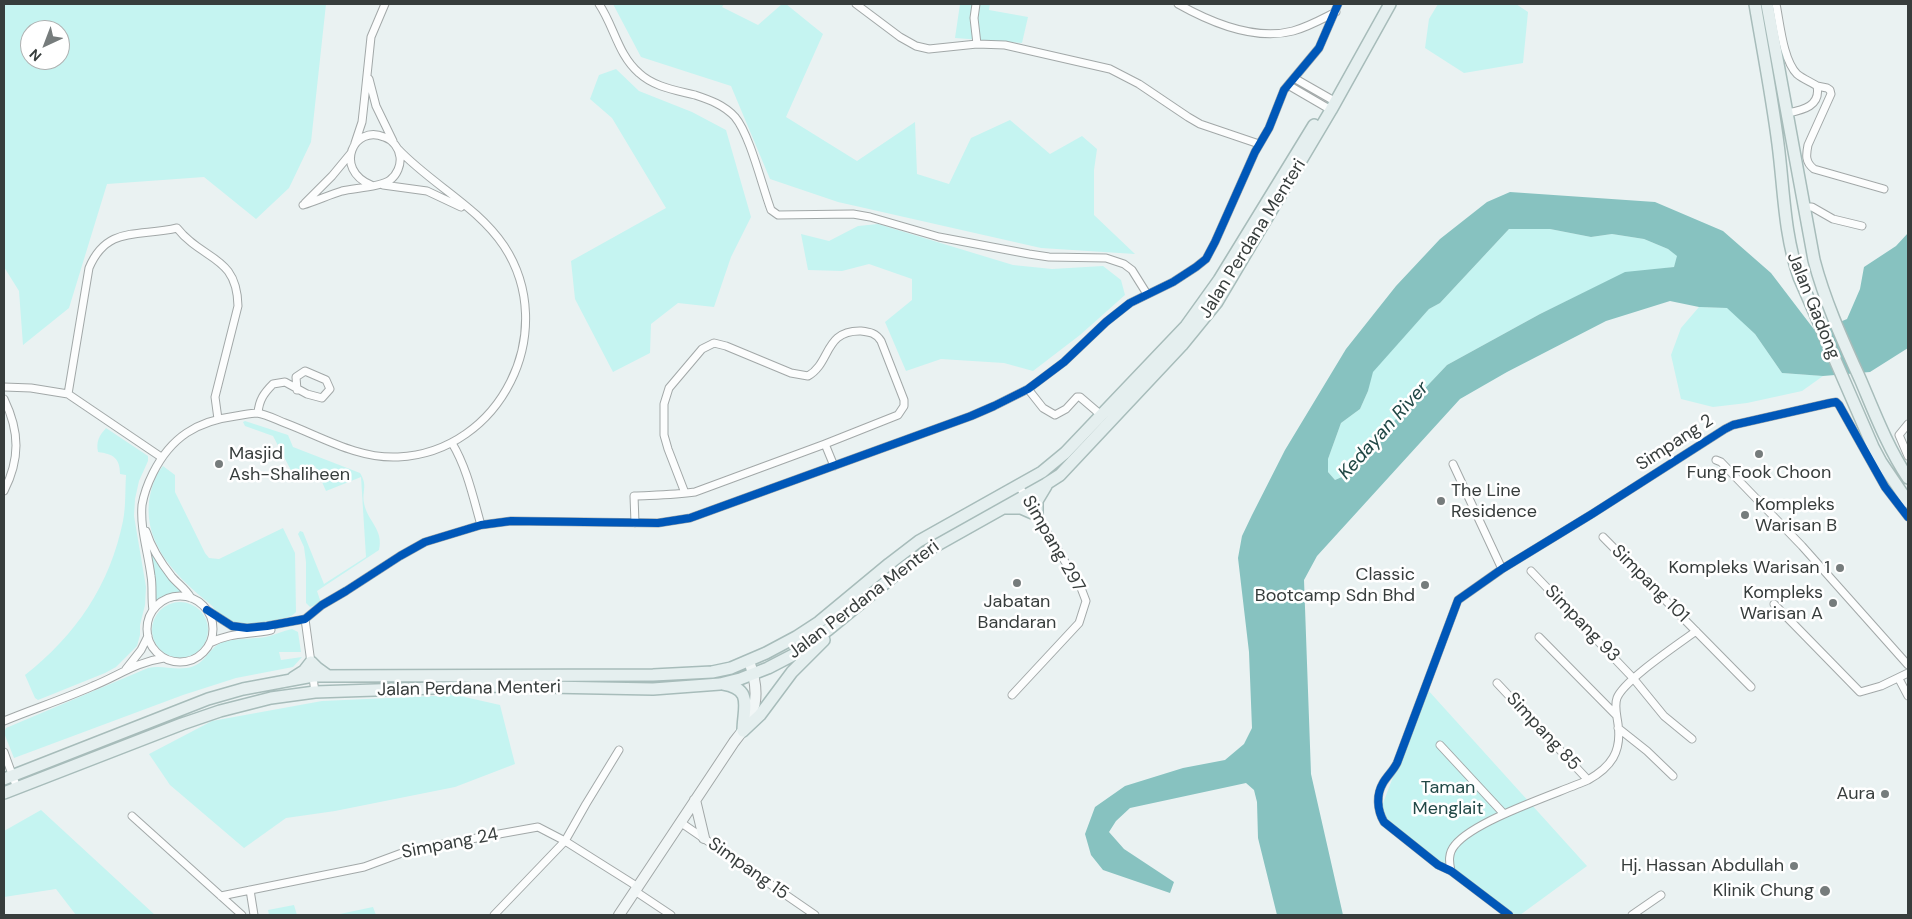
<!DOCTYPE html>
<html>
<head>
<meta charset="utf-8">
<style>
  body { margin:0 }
  #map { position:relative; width:1912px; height:919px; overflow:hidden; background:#eaf2f2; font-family:"DM Sans",sans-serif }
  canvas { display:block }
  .frame { position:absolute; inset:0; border:5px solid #373d3c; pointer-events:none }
  .north { position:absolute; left:20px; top:20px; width:50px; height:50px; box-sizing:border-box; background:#fff; border:1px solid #afb1b1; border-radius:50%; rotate:223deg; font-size:14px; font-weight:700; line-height:20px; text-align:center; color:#373d3c }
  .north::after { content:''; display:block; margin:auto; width:18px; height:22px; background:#767c7c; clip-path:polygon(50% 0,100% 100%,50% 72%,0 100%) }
</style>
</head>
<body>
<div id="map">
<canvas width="1912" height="919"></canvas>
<div class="frame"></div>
<div class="north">N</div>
</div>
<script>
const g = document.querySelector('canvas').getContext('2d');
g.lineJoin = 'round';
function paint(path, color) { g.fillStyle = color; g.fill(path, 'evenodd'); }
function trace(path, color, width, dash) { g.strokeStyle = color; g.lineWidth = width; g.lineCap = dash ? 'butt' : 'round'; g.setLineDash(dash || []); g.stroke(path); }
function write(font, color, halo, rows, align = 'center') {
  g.font = font + ' "DM Sans",sans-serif'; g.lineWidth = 5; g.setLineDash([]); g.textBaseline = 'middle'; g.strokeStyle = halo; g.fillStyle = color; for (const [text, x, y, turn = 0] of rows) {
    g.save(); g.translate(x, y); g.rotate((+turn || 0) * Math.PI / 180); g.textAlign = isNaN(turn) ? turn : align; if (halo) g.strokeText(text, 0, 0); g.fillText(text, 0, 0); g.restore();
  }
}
const green = new Path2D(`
  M4,4H326L311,142L289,188L256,219L204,177L107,184L69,308L23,345L19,291L4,267ZM30,30H60V60H30Z
  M613,4H724L722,7L758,25L782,4H786L823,34L786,117L857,161L915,122L917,174L949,184L971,138L1010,120L1050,154L1082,136L1097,149L1094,170V215L1135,254L1041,248L838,202L770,179L731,86L641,57Z
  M960,4H990L989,10L1028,17L1022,43L955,38Z
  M1438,4H1516L1528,12L1523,63L1464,73L1425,48L1429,19Z
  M616,69L639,91L692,112L726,130L751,217L731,257L714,307L678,303L651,324L650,353L613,372L575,299L571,261L666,208L612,118L590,99L599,75Z
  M878,224L1013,265L1052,269L1103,266L1121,280L1125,295L1080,335L1033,371L1004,363L941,359L906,371L885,322L912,300V279L869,264L842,271L808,270L801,234L829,241L858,226Z
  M1509,229H1550L1591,237L1612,234L1644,239L1668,249L1678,256L1674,267L1625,273L1540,314L1447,365L1395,420L1351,473L1335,480L1328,472V459L1341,423L1360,409L1368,391L1372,372L1429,309L1440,303Z
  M1699,307L1728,308L1755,334L1782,373L1823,376L1802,391L1747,403L1713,407L1681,399L1671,355L1681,328Z
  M245,421L288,435L293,447L360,473C368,486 362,490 364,503C367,521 384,529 379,550L317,591L321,603L310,607L306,603V562L304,547L298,534L300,531L303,532L324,584L366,557L361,477L326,491L315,466L294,476L273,436L245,426L243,422Z
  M106,428L148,456V461L139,481L135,499L134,516L146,587L145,605L140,625V635L137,646L116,667L105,673L38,700L35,698L25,675C76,635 110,585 123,521C126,506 125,490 126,475L120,474C120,458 113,454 98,452C96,441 99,436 106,428Z
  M163,466L175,475V492L205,553L209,558L219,559L283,528L295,553L296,612C291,618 283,618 276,620C263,622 246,626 234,623C229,621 221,617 217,613C214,610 214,607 210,604C178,578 144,546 149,501C151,489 155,475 163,466Z
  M150,550L166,575L182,592L172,593L155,601L156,586Z
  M152 630a28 28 0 1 1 56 0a28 28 0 1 1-56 0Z
  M292,629L298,632L301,652H279L281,660L302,657L293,667L236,678L183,695L14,758L4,733L6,728L148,668C161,665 173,670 186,668C206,666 209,646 223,642C236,638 252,639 266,637C274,635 283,631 292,629Z
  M1427,689L1587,866L1520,915H1504L1378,816Z
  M456,695L500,705L515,764L455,787L335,811L286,818L244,848L170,785L149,754L212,721L322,701Z
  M41,810L155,915H76L56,889L4,897V831Z
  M294,905L297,915H269L268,910Z
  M373,907L376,915H335Z`);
const water = new Path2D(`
  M1510,192L1655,202L1723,231L1771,273L1816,332L1847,319L1860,289L1864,267L1896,246L1908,233V348L1870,372L1823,376L1782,373L1755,334L1727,308L1699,307L1670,301L1606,321L1507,372L1460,399L1317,556L1304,580L1311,774L1343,915H1277L1258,838L1257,802L1254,790L1246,783L1130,808L1116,821L1109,832L1124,849L1174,882L1170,893L1103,870L1091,855L1085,834L1095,807L1125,786L1183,768L1225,760L1244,744L1252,728L1249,652L1238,558L1242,536L1252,515L1285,450L1346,349L1396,286L1440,239L1487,202ZM1509,229H1550L1591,237L1612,234L1644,239L1668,249L1677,256L1674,267L1625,272L1540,314L1447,365L1395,420L1351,473L1335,480L1328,472V459L1341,423L1360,409L1368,391L1373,372L1429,309L1440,303Z`);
const street = new Path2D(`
  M599,4C614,26 618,55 639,73C654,87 675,90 695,95C710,100 724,105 735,117C750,135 762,186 771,210L778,215L853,214L870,217L939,237L1029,254L1049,257L1106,258L1124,264L1132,270L1147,294
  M856,4L900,37L916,46L929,49L977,44L1005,45L1110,69L1139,84L1188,117L1200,124L1259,144
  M976,4L974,18L977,44
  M1178,4C1210,22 1255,41 1293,31C1308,27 1322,19 1336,12
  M1776,4C1780,23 1783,60 1797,74C1803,79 1811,82 1817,86C1821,106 1803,110 1788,113
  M1294,78L1336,102
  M369,79L376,106L393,141
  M1288,85L1331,110
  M1817,86L1827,88L1830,90L1831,94L1808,145C1806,155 1805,162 1814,169L1884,189
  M355,143L362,122L364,104L371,37L385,4
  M383,185L427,191L461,207
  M305,203L332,176L351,153
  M303,205C316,201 329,195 342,191C355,188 381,187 390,180C397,175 401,165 400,157C399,148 393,140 384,137C354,124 333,169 371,185
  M1805,207H1812L1833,219L1862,226
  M4,387L31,388L68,394L161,457
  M1028,389L1043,408L1055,415L1066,409L1077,397H1080L1101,415
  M68,394L89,268C107,225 139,237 177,228C203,261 237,255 238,306L215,397L218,419
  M4,399C20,432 20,459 4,491
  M258,413C259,400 264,393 273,384L285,382L307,394L322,398L330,389L326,380L305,371L296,377L297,390
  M1908,424L1899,435L1908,456
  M452,443C467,468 473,497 481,525
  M825,444L834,466
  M1716,460L1721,462L1802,546L1908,665
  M1453,464L1502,569
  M635,523L634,496C655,495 675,495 695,492L825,444L898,415L904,406V400L881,341C876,333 870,332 861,331C824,330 831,363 808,376L791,373L726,346L714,343L702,349L669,388L664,404V435L668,449L685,493
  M146,531C151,547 161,563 172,577C178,584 186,589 191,598
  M1603,537L1751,687
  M1531,571L1633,678L1664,716L1692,739
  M147 629a33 33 0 1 1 66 0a33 33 0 1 1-66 0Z
  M1774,604L1860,692L1881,686L1908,673
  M153,610C151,598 153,587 151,576C148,552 140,529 142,505C144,493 148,483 153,473C171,437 197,421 236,416C243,415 251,413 257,413C266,414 277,420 285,423C322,437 358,459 398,457C501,452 560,331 504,246C477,206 431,184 398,149
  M207,610L232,626L247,628L267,626L305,619L322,605L346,591L400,556L425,542L481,525L511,521L658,523L690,518L971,416L994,406L1028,389L1064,362L1106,322L1130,303L1173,282L1196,267L1206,259L1215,242L1255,152L1269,128L1284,90L1319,48L1338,4
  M305,619L315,692
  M1539,637L1616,715
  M210,643C231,632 248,635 271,630
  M126,669L141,650L148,636
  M1899,679L1908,696
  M1497,683L1588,780
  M1012,695L1079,623L1086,601L1081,588L1019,486
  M4,721C33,709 64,699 93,686C118,676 136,662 164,658
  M1618,728L1647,751L1673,776
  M1440,745L1504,814
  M4,752L17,788
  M132,816L242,915
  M680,822L815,915
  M1451,871C1449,862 1448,853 1455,845C1475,820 1556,794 1588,780C1611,767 1622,752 1618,724C1617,716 1614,706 1617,698C1624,680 1679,644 1696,631
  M250,890L254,915
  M635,891L671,915
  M221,896L364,867L410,850L538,827L565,841L638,887
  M494,915L565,841L586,804L619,750
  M1509,915L1451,871L1438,865L1384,822C1377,810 1376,795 1383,783C1387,776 1393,771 1397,763L1458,600L1502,569L1592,514L1725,429L1733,425L1830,403L1836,402L1839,405L1885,487L1908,517
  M1632,915L1661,895`);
const secondary = new Path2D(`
  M695,800L704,838
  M619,915L734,742C757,715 761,694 749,661`);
const primary = new Path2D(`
  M1755,4C1763,51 1772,97 1778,144C1784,190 1784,234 1799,277L1873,447L1881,462L1908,502
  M1767,4L1814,260C1825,302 1843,341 1861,381C1875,414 1888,448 1908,478
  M1005,508H1021L1037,515
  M1037,515V501L1046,486
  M293,678L304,671L311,662L317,668L328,676
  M723,684C754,689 743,708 743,731
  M743,731L760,715L792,672L824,640
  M4,779L208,699L243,689L313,676L653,675L712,672L731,668L766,653L796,637L819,622L889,564L919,541L1042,472L1065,453L1186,326L1219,280L1314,125
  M4,793L182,724L220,711L271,698L315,692L495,686L653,689L720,684L740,679L768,668L795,654L829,629L906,566L932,548L1046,484L1060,475L1182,345L1217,302L1331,110L1390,4`);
const cycleway = new Path2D(`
  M207,610L232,626L247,628L267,626L305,619L322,605L346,591L400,556L425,542L481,525L511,521L658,523L690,518L971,416L994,406L1028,389L1064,362L1106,322L1130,303L1173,282L1196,267L1206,259L1215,242L1255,152L1269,128L1284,90L1319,48L1338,4
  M1509,915L1451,871L1438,865L1384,822C1377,810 1376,795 1383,783C1387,776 1393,771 1397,763L1458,600L1502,569L1592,514L1725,429L1733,425L1830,403L1836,402L1839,405L1885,487L1908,517`);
const markers = [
  [1759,454,5,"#767c7c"],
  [219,464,5,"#767c7c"],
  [1441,501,5,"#767c7c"],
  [1745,515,5,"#767c7c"],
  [1840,568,5,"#767c7c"],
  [1017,583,5,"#767c7c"],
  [1425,585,5,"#767c7c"],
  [1833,603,5,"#767c7c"],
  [1885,794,5,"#767c7c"],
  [1794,866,5,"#767c7c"],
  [1825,891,6,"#767c7c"]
];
const streetNames = [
  ["Jalan Perdana Menteri",1253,239,-58],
  ["Jalan Gadong",1813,306,68],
  ["Simpang 2",1675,443,-33],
  ["Simpang 297",1053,544,60],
  ["Simpang 101",1650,584,45],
  ["Jalan Perdana Menteri",864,600,-37],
  ["Simpang 93",1582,624,46],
  ["Jalan Perdana Menteri",469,689,-1],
  ["Simpang 85",1543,732,47],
  ["Simpang 24",450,844,-11],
  ["Simpang 15",748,869,35]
];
const poiNames = [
  ["Masjid",229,454,"left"],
  ["Ash-Shaliheen",229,475,"left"],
  ["Fung Fook Choon",1759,473,"center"],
  ["The Line",1451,491,"left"],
  ["Residence",1451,512,"left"],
  ["Kompleks",1755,505,"left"],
  ["Warisan B",1755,526,"left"],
  ["Kompleks Warisan 1",1830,568],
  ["Classic",1415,575],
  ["Bootcamp Sdn Bhd",1415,596],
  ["Kompleks",1823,593],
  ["Warisan A",1823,614],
  ["Jabatan",1017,602,"center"],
  ["Bandaran",1017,623,"center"],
  ["Aura",1875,794],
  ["Hj. Hassan Abdullah",1784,866],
  ["Klinik Chung",1814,891]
];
const parkNames = [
  ["Taman",1448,788],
  ["Menglait",1448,809]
];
const waterNames = [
  ["Kedayan River",1384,431,-48]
];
paint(green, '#c5f4f1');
paint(water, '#87c2c0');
trace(street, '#a2a8a8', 9);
trace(secondary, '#a2a8a8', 12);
trace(primary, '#a7bcba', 14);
trace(street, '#fcfdfd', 7);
trace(secondary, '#f1f6f6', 10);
trace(primary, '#e5efef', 11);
trace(cycleway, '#0057b8', 8);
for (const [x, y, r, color] of markers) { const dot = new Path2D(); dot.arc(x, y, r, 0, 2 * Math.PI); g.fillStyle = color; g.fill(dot); trace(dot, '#fff', 2); }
write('18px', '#373d3c', '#fff', streetNames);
write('18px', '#373d3c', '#fff', poiNames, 'right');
write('18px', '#224947', '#fff', parkNames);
write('italic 19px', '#204745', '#fff', waterNames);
</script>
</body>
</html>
